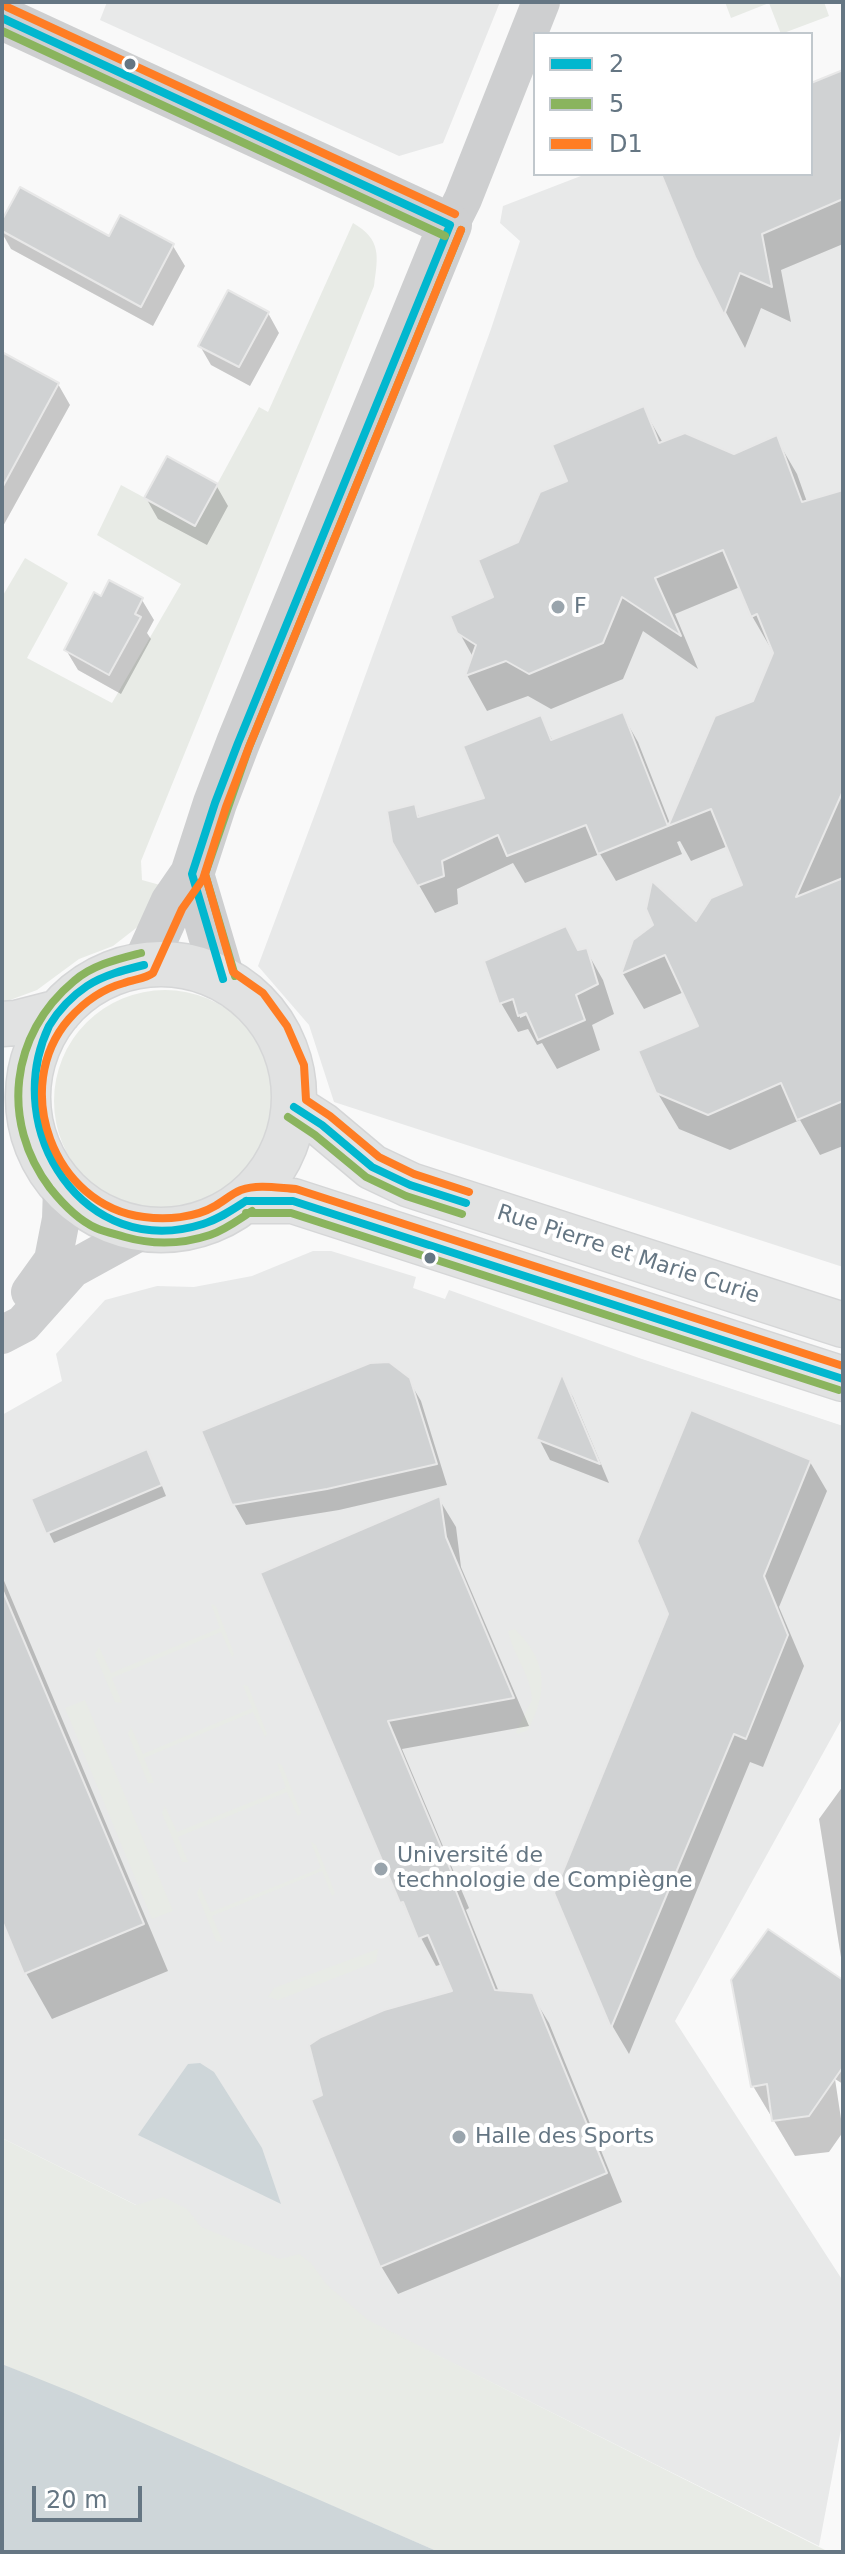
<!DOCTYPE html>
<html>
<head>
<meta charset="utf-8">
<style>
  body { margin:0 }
  #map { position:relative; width:845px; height:2554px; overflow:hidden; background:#f9f9f9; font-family:"DejaVu Sans",sans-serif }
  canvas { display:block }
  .frame { position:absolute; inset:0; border:4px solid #657683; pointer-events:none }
  .legend { position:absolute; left:533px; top:32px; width:280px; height:144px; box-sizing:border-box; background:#fff; border:2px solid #c1c8cd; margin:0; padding:10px 14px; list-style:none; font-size:24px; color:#657683 }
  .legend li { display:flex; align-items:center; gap:16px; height:40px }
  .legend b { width:40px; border:2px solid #c1c8cd }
  .scale { position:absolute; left:32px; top:2486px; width:110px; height:36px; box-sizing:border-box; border:4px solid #657683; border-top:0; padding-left:10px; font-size:24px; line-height:28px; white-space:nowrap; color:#657683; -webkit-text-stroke:6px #fff; paint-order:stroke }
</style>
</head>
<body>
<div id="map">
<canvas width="845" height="2554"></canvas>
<div class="frame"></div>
<ul class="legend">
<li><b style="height:10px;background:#01b7cf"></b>2</li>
<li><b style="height:10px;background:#8ab45e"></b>5</li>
<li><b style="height:10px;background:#ff7d24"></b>D1</li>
</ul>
<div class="scale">20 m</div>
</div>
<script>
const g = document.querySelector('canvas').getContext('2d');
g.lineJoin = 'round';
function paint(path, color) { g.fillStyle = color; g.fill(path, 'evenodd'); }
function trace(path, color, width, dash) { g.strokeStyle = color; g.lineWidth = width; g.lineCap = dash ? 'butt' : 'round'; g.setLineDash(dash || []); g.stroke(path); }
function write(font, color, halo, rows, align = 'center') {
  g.font = font + ' "DejaVu Sans",sans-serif'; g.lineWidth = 8; g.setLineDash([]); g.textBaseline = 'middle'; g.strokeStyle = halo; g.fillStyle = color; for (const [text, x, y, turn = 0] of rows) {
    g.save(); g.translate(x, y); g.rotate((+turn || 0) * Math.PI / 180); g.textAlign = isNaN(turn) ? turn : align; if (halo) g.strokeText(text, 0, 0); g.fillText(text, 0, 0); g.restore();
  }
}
const built = new Path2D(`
  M107,2H500L443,143L399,156L100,20Z
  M843,70V1267L334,1102L309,1025L258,966L318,806L491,329L520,241L500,223L503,206L586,174H811V83Z
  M313,1251H331L416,1277L413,1288L445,1299L449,1290L639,1358L843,1426V1717L675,2021L843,2281V2419L819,2546L2,2138V1415L62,1381L56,1354L105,1300L157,1286L194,1287L252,1276Z`);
const green = new Path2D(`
  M725,2H824L829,16L781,34L769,3L731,18Z
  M353,223C382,240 378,256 374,286L141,861L142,880L160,885L140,925L113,946L79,959L37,990L2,1003V597L25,558L68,583L27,658L112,703L181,584L97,535L121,485L195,525L259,407L268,412Z
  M54 1101a111 111 0 1 1 222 0a111 111 0 1 1-222 0Z
  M211,1604L216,1606L234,1654L232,1657L221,1632L112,1678L122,1703L115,1702L95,1654L99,1647L111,1673L220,1628Z
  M515,1629C548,1662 548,1691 528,1730L518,1734L516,1732L532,1700C531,1675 513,1655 508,1631Z
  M243,1685L248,1686L267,1734L265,1737L253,1712L144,1758L154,1783H148L128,1734L131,1727L143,1754L252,1708Z
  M85,1700L173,1911L152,1919L65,1708Z
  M277,1763L282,1765L301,1813L298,1816L287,1792L178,1837L188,1862H182L162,1813L165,1806L177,1832L286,1788Z
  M311,1842L316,1845L335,1893L332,1896L322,1871L212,1916L223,1942L216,1941L197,1893L200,1887L211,1912L321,1868Z
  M378,1949L376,1962L278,2000L268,1997L274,1988Z
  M2,2138L136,2205L163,2197L187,2209L201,2227L280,2259L299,2254L311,2263L327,2285L368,2320L829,2552H439L2,2364Z`);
const water = new Path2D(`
  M200,2063L214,2072L262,2148L281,2204L138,2135L188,2064Z
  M2,2364L74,2393L439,2552H2Z`);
const shadow = new Path2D(`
  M843,72V244L781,270L791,322L761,308L745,348L696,256L663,174H811V85Z
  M2,224L173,246L185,266L153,326L11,249L2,233Z
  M268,313L279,333L250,386L211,365L200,346Z
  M2,354L58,384L70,405L2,528Z
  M643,408L663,443L734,456L776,438L797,474L807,502L843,492V873L839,882L843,880V1146L820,1155L800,1120L730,1150L679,1129L657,1092L701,1027L684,992L644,1009L623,974L635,941L697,924L744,886L728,846L691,861L680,841L677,842L682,854L616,881L600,854L525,883L513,863L457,889L458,904L435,913L394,842L414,807L420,818L486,799L540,718L553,741L622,714L638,742L671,826L717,717L754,702L774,654L752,616L740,587L675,614L698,669L643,631L623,679L551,709L528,696L487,711L467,675L473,657L459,632L496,598L520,543L570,482Z
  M216,485L228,506L207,545L158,519L146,498Z
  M102,599L142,600L154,620L147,633L151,639L121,694L78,670L66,650Z
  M586,950L603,980L614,1014L592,1025L600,1050L557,1069L542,1043L537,1045L528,1029L518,1032L501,1003L579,952ZM536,1011L520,1018V1013Z
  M562,1378L573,1397L609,1483L550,1460L539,1439Z
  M408,1379L421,1401L447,1485L339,1510L246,1525L234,1504Z
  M152,1461L166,1496L54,1543L33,1500Z
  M810,1462L827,1491L779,1607L804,1666L763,1767L750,1762L629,2054L613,2027L556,1893L670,1614Z
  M439,1499L456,1527L461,1567L529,1726L402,1749L469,1908L466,1910L499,1992L532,1995L549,2023L622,2202L398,2294L381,2266L324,2096L455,1993L443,1964L436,1966L402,1902L263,1574Z
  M2,1576L168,1971L52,2019L26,1973L2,1916Z
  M843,1786V1970L819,1819Z
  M843,1982V2084L835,2079L843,2132L829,2152L795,2156L753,2086Z`);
const building = new Path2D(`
  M843,70V199L762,234L772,287L740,273L724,315L695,257L661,174H811V83Z
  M20,187L109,236L120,215L174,244L141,307L2,231V220Z
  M228,290L269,312L239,367L198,346Z
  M2,352L59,383L2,488Z
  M644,406L659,443L685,433L734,454L777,435L802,502L843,490V791L796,897L843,878V1101L797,1120L781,1083L708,1115L656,1093L638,1051L698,1026L665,955L621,974L633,940L653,925L646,909L652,881L696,921L711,898L742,885L711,809L668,826L715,716L753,701L773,653L757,614L751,617L723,550L655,578L681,636L622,597L603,643L529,674L506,661L465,676L476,645L457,633L450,616L493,597L478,560L518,542L540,492L567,481L552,445Z
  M167,456L218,484L195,526L144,498Z
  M109,580L143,598L135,614L141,617L109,675L64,650L94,592L101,596Z
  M623,712L668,826L598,854L586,825L507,856L498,835L442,861L444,876L417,886L392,842L387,811L415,804L418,817L484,798L463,746L541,715L551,740Z
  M566,926L578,950L587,948L598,984L576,995L585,1020L538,1040L526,1013L518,1016L513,999L499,1004L484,961Z
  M389,1362L410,1378L437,1464L327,1489L232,1505L201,1431L370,1363Z
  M562,1374L600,1464L536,1439Z
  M691,1410L811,1460L764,1576L788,1635L746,1739L734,1734L611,2028L554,1893L668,1614L637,1541Z
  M147,1449L162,1485L46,1534L31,1499Z
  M440,1496L446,1537L514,1698L388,1721L455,1880L452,1881L495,1990L533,1993L607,2173L380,2267L311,2100L322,2095L309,2045L321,2037L384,2010L452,1991L428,1935L418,1939L403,1902L400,1903L260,1573Z
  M2,1589L144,1924L24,1974L2,1921Z
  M768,1929L843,1980V2067L809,2116L772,2121L767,2084L751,2087L731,1980Z`);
const minor = new Path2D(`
  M450,225L463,199L541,2
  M30,1292L53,1260L61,1219L62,1187
  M2,1335L23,1324L72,1269L143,1230`);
const tertiary = new Path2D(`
  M2,18L450,225L238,743L215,803L192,874L172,903L144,965
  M192,874L223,979`);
const secondary = new Path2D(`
  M28 1097a133 133 0 1 1 266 0a133 133 0 1 1-266 0Z
  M2,1024L16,1023L59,1012
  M294,1107L322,1125L372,1167L410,1185L843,1325
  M246,1201H293L843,1379`);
const bus1 = new Path2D(`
  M2,18L450,225
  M144,965C124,970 104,975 87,986C72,996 58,1011 49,1026C0,1130 84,1262 203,1224C219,1219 232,1210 246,1201
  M223,979L192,874L215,803L238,743L450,225
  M294,1107L322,1125L372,1167L410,1185L466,1203
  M246,1201H293L843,1379`);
const bus2 = new Path2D(`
  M2,31L445,236
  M141,953C118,959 92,965 74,981C10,1034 0,1122 50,1188C62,1203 78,1220 96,1228C105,1232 115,1234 125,1237C153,1245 183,1244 210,1235C225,1230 238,1220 252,1211
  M235,976L205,874L249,747L461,230
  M288,1117L315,1135L366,1177L406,1196L462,1214
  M246,1213H291L839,1390`);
const bus3 = new Path2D(`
  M7,7L455,214
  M461,230L249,747L226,807L203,879L182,909L153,973C145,979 134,979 124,983C102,989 84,1002 69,1019C10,1087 53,1206 144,1217C166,1220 195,1218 215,1206C224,1201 231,1194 241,1190C258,1184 278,1188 296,1189L843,1366
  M216,838L205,874L233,972L263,993L287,1026L304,1065L306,1100L330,1116L379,1157L414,1174L469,1192`);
const markers = [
  [130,64,7,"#657683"],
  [558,607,8,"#99a4ac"],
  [430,1258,7,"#657683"],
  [381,1869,8,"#99a4ac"],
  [459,2137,8,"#99a4ac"]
];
const poiNames = [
  ["F",574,607],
  ["Université de",397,1856],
  ["technologie de Compiègne",397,1881],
  ["Halle des Sports",475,2137]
];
const streetNames = [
  ["Rue Pierre et Marie Curie",628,1255,18]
];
paint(built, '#e8e9e9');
paint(green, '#e8ebe6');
paint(water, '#ced6d9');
paint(shadow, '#0003');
paint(building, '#d0d2d3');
trace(building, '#e8e8e8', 2);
trace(secondary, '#d5d6d7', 47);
trace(minor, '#cecfd0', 38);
trace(tertiary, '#cecfd0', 44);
trace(secondary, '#e1e2e2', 44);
trace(bus1, '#01b7cf', 8);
trace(bus2, '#8ab45e', 8);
trace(bus3, '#ff7d24', 8);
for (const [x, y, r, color] of markers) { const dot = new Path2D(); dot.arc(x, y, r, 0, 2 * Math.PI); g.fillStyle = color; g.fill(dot); trace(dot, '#fff', 3); }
write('22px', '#657683', '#fff', poiNames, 'left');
write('22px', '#657683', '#fff', streetNames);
</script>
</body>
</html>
